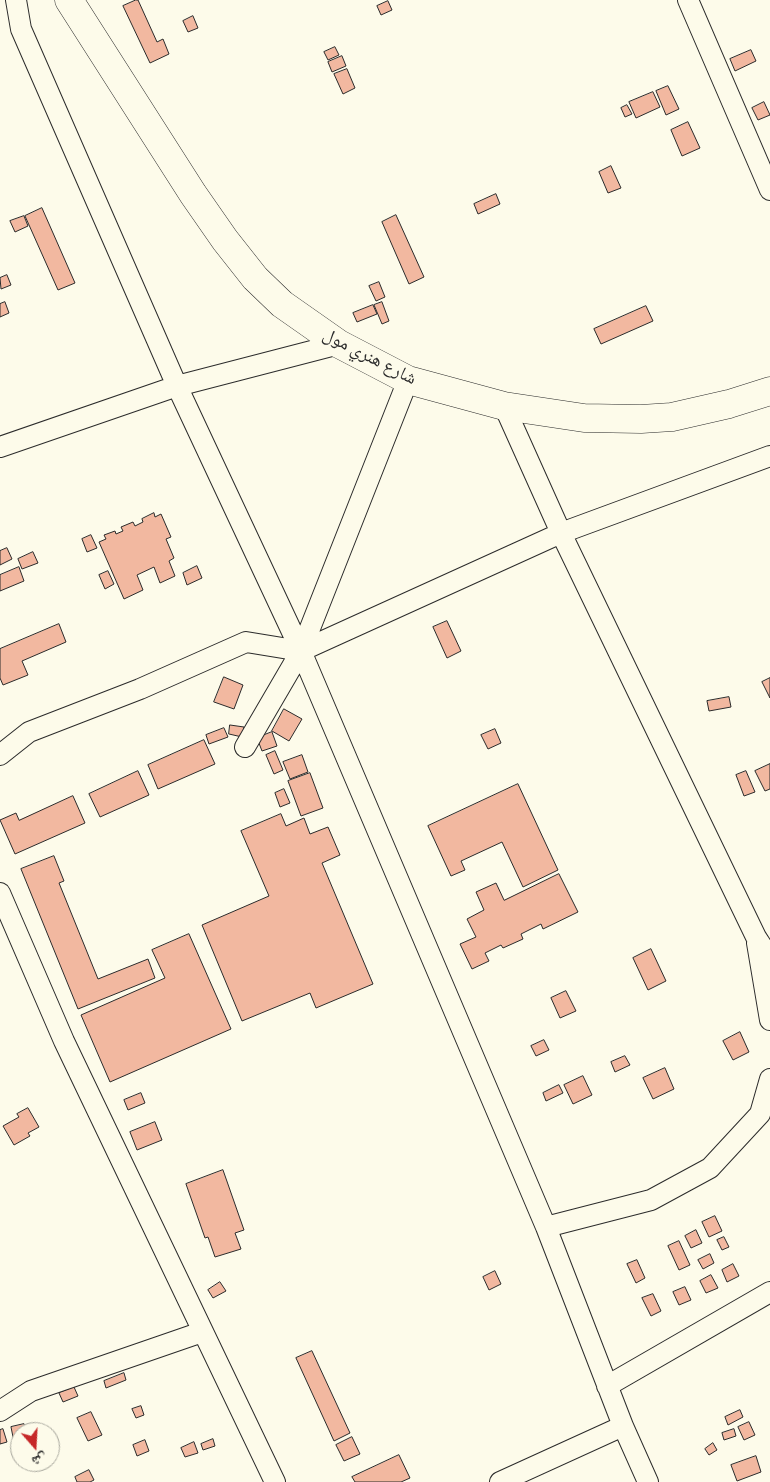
<!DOCTYPE html>
<html>
<head>
<meta charset="utf-8">
<style>
  body { margin:0 }
  #map { position:relative; width:770px; height:1482px; overflow:hidden; background:#fdfbea; font-family:"Exo 2","Noto Naskh Arabic",sans-serif }
  canvas { display:block }
  .north { position:absolute; left:10px; top:1422px; width:50px; height:50px; box-sizing:border-box; background:#fdfbea; border:1px solid #a9a89e; border-radius:50%; rotate:161deg; font-size:14px; font-weight:700; line-height:20px; text-align:center; color:#2b2b2b }
  .north::after { content:''; display:block; margin:auto; width:18px; height:22px; background:#c62828; clip-path:polygon(50% 0,100% 100%,50% 72%,0 100%) }
</style>
</head>
<body>
<div id="map">
<canvas width="770" height="1482"></canvas>
<div class="north">ش</div>
</div>
<script>
const g = document.querySelector('canvas').getContext('2d');
g.lineJoin = 'round';
function paint(path, color) { g.fillStyle = color; g.fill(path, 'evenodd'); }
function trace(path, color, width, dash) { g.strokeStyle = color; g.lineWidth = width; g.lineCap = dash ? 'butt' : 'round'; g.setLineDash(dash || []); g.stroke(path); }
function write(font, color, halo, rows, align = 'center') {
  g.font = font + ' "Exo 2","Noto Naskh Arabic",sans-serif'; g.lineWidth = 4; g.setLineDash([]); g.textBaseline = 'middle'; g.strokeStyle = halo; g.fillStyle = color; for (const [text, x, y, turn = 0] of rows) {
    g.save(); g.translate(x, y); g.rotate((+turn || 0) * Math.PI / 180); g.textAlign = isNaN(turn) ? turn : align; if (halo) g.strokeText(text, 0, 0); g.fillText(text, 0, 0); g.restore();
  }
}
const building = new Path2D(`
  M136,0H138L157,42L163,39L169,54L150,63L123,6Z
  M388,1L392,10L381,15L377,6Z
  M193,16L198,28L188,32L183,21Z
  M335,47L339,55L328,60L324,52Z
  M751,50L756,61L735,71L730,59Z
  M342,56L346,66L332,72L328,62Z
  M347,69L355,88L343,94L334,74Z
  M668,86L679,109L666,115L656,91Z
  M653,92L660,107L636,118L629,102Z
  M764,102L770,115L758,120L752,108Z
  M627,105L632,114L625,117L621,108Z
  M688,122L700,148L682,156L671,130Z
  M611,166L621,188L608,193L599,172Z
  M496,194L500,204L478,214L474,204Z
  M42,208L75,283L58,290L25,216Z
  M396,215L424,277L409,284L382,222Z
  M24,216L28,226L15,232L10,221Z
  M7,275L11,285L1,289L0,278Z
  M379,282L385,297L376,301L369,286Z
  M5,302L9,313L0,317V304Z
  M382,302L389,321L382,324L374,305Z
  M373,305L377,314L357,322L353,313Z
  M646,306L653,321L601,344L594,329Z
  M154,513L155,517L161,514L171,537L166,539L174,558L169,561L175,576L160,583L154,567L137,575L143,590L124,599L99,542L106,539L104,535L115,531L116,534L123,531L121,527L133,522L135,526L143,522L142,519Z
  M91,535L97,548L87,552L82,539Z
  M7,548L12,559L0,565V551Z
  M33,552L38,563L22,569L18,559Z
  M197,566L202,578L187,585L183,573Z
  M19,567L24,581L0,591V575Z
  M108,571L114,584L105,589L99,575Z
  M447,621L461,651L447,658L433,627Z
  M59,624L66,642L22,661L28,675L3,685L0,678V649Z
  M224,677L243,685L234,709L214,702Z
  M770,678V698L762,682Z
  M729,697L731,707L709,711L707,701Z
  M284,709L302,719L289,741L272,731Z
  M230,725L244,727L242,737L229,734Z
  M224,728L228,737L209,744L206,735Z
  M495,729L501,743L488,749L481,735Z
  M272,732L277,746L262,751L257,738Z
  M204,740L215,764L158,789L148,765Z
  M275,751L283,770L274,774L266,755Z
  M302,755L308,772L290,779L283,762Z
  M770,764V789L765,791L755,771Z
  M138,771L149,795L100,817L89,794Z
  M746,771L755,792L744,796L736,775Z
  M310,773L323,808L301,816L288,781Z
  M518,784L558,870L523,887L502,842L461,861L465,870L451,876L428,826Z
  M284,789L290,803L280,807L275,793Z
  M73,796L85,823L15,854L0,820L16,813L19,820Z
  M281,814L286,826L304,818L310,834L328,827L340,855L322,863L373,984L316,1008L310,993L242,1021L202,925L269,896L241,831Z
  M54,856L64,881L59,883L98,979L148,959L155,978L78,1009L21,869Z
  M559,874L578,912L543,929L541,924L521,934L523,939L503,948L501,945L485,953L489,961L472,969L460,944L476,937L467,919L484,910L476,892L496,883L504,900Z
  M189,934L231,1029L110,1082L81,1015L165,978L152,950Z
  M651,949L666,981L648,990L633,958Z
  M566,991L576,1011L560,1018L551,998Z
  M740,1032L749,1052L733,1060L723,1041Z
  M544,1040L549,1050L536,1056L531,1046Z
  M625,1056L630,1065L615,1072L611,1062Z
  M665,1068L674,1089L653,1099L643,1078Z
  M583,1076L592,1095L573,1104L564,1085Z
  M559,1085L563,1093L546,1101L543,1093Z
  M141,1093L145,1103L128,1110L124,1100Z
  M28,1108L39,1127L28,1133L30,1136L14,1145L3,1126L19,1117L17,1114Z
  M155,1122L162,1140L137,1150L130,1132Z
  M223,1170L244,1230L235,1233L241,1249L215,1257L208,1237L205,1238L186,1184Z
  M715,1216L722,1231L709,1237L702,1222Z
  M696,1230L702,1243L691,1248L685,1236Z
  M724,1237L729,1247L722,1250L717,1240Z
  M679,1241L690,1265L679,1270L668,1246Z
  M710,1254L714,1263L703,1269L698,1260Z
  M637,1260L645,1278L636,1283L627,1264Z
  M733,1264L739,1276L727,1282L722,1270Z
  M495,1271L501,1284L489,1290L483,1277Z
  M711,1275L718,1288L706,1293L700,1281Z
  M220,1282L226,1291L213,1298L208,1290Z
  M685,1287L691,1300L679,1305L673,1292Z
  M653,1294L661,1311L651,1316L642,1298Z
  M312,1351L350,1433L334,1441L296,1358Z
  M124,1373L126,1380L106,1388L104,1381Z
  M74,1387L78,1396L63,1402L59,1393Z
  M141,1406L144,1415L136,1418L132,1409Z
  M740,1410L743,1417L728,1425L725,1417Z
  M91,1412L102,1435L88,1441L77,1418Z
  M749,1422L755,1435L744,1440L738,1427Z
  M24,1424L26,1432H20V1441L14,1442L11,1427Z
  M3,1429L7,1442L0,1444V1430Z
  M734,1429L736,1436L724,1440L722,1433Z
  M352,1437L360,1454L344,1461L336,1445Z
  M213,1439L215,1446L203,1450L201,1444Z
  M145,1440L149,1451L137,1456L133,1445Z
  M194,1442L198,1453L185,1457L181,1448Z
  M713,1443L717,1450L709,1455L705,1449Z
  M399,1455L410,1478L401,1482H355L352,1477Z
  M756,1456L761,1472L737,1481L731,1465Z
  M89,1470L94,1480L90,1482H77L75,1477Z`);
const street = new Path2D(`
  M16,0L21,29L177,386L301,651L546,1227L623,1426L648,1482
  M688,0L770,190
  M504,406L561,533L756,937L770,959
  M0,447L177,386L339,344
  M245,747L301,651L561,533L770,456
  M0,755L29,732L140,689L246,642L301,651L408,380
  M0,893L64,1041L275,1482
  M757,943L770,1020
  M546,1227L651,1200L710,1168L760,1114L770,1079
  M607,1386L770,1292
  M0,1411L31,1391L202,1332
  M500,1482L623,1426`);
const highway = new Path2D(`
  M69,0L193,194L225,240L255,278L282,304L339,344L408,380L504,406L584,418L641,419L672,417L729,404L770,391`);
const streetNames = [
  ["شارع هنري مول",370,356,27]
];
paint(building, '#f2b8a0');
trace(building, '#2b2b2b', 1);
trace(street, '#2b2b2b', 22);
trace(highway, '#2b2b2b', 29);
trace(street, '#fdfbea', 20);
trace(highway, '#fdfbea', 28);
write('18px', '#2b2b2b', '#fdfbea', streetNames);
</script>
</body>
</html>
